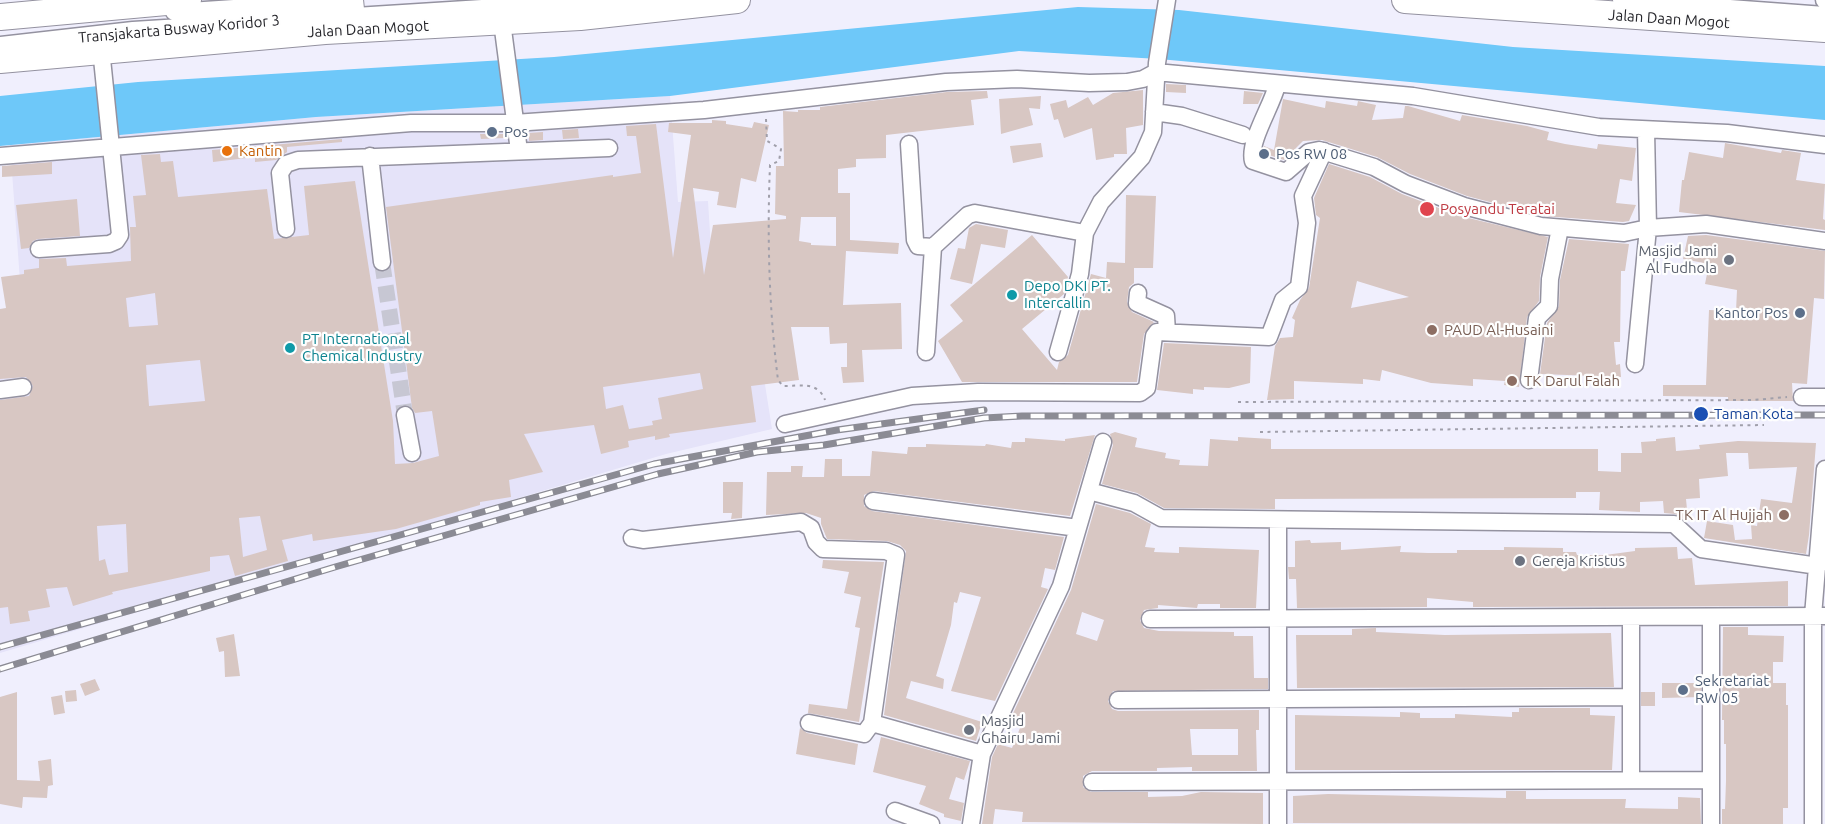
<!DOCTYPE html>
<html>
<head>
<meta charset="utf-8">
<style>
  body { margin:0 }
  canvas { display:block; background:#f0effd }
</style>
</head>
<body>
<canvas width="1825" height="824"></canvas>
<script>
const g = document.querySelector('canvas').getContext('2d');
g.lineJoin = 'round';
function paint(path, color) { g.fillStyle = color; g.fill(path, 'evenodd'); }
function trace(path, color, width, dash) { g.strokeStyle = color; g.lineWidth = width; g.lineCap = dash ? 'butt' : 'round'; g.setLineDash(dash || []); g.stroke(path); }
function write(font, color, halo, rows, align = 'center') {
  g.font = font + ' Ubuntu,sans-serif'; g.lineWidth = 4.5; g.setLineDash([]); g.textBaseline = 'middle'; g.strokeStyle = halo; g.fillStyle = color; for (const [text, x, y, turn = 0] of rows) {
    g.save(); g.translate(x, y); g.rotate((+turn || 0) * Math.PI / 180); g.textAlign = isNaN(turn) ? turn : align; if (halo) g.strokeText(text, 0, 0); g.fillText(text, 0, 0); g.restore();
  }
}
const built = new Path2D(`
  M670,96L678,202L708,201L713,280L749,283L772,429L666,454L0,653V310L22,308L10,145L316,117Z`);
const water = new Path2D(`
  M1078,7L1179,10L1513,47L1825,66V120L1159,59L1019,51L670,96L316,117L0,146V96L138,82L554,57Z`);
const building = new Path2D(`
  M1166,84L1186,85V93L1166,92Z
  M1143,90V125L1126,128L1127,154H1114V157L1096,160L1092,128L1064,138L1058,119L1054,120L1050,104L1066,100L1068,108L1088,97L1093,105L1113,93Z
  M987,91L988,98L971,100L974,125L886,135V158L856,159V167L838,169V193H850V240L899,243L898,254L846,251L843,305L901,303L902,349L862,350L864,382L843,383L841,367H847V343L830,344L829,327H791L799,380L751,386L756,422L669,434L670,437L655,440V436L628,441L629,447L601,454L594,425L524,434L543,472L509,480L511,497L480,502V505L396,529L313,541L312,534L282,540L288,561L235,576L229,555L210,557V571L112,592L113,594L73,606L67,587L46,589L50,607L28,611L30,621L10,624L8,607L0,608V400L29,396L33,386L26,377L0,379V309L6,308L1,277L24,274V270L39,268V259L66,258L67,266L131,261L130,227H136L133,196L146,195L141,155L160,154L161,162L173,161L178,197L267,189L274,239L309,235L304,186L355,181L393,421L395,464L413,463L439,456L432,411L415,413L412,408L386,207L613,175V177L641,173L636,136H627L626,126L656,124L673,258L691,135L668,132L669,123H712V120L726,121V124L752,128L754,122L769,125L756,182L741,178L736,208L717,205L719,192L693,188L704,275L713,225L786,219V216L775,214L776,166H784L783,111L798,112V110H820V107L947,92ZM801,217H836V246L811,245V243L799,241ZM155,293L158,325L129,327L126,298ZM200,360L205,401L149,406L146,365ZM700,373L703,389L658,398L662,419L652,421L653,425L629,429L623,405L606,409L603,387ZM260,516L267,550L243,557L239,518ZM126,524L128,572L109,575L105,559L99,561L97,526Z
  M1244,91L1263,93L1258,104H1243Z
  M1041,96L1040,109L1029,108L1033,125L1001,134L999,99Z
  M1283,99L1325,108L1326,101L1357,106L1358,101L1362,102L1376,105L1372,120L1403,118L1405,106H1408L1460,121L1462,115L1527,126L1549,132L1547,140L1565,144L1597,149L1598,144L1636,148L1632,181L1620,179L1616,203L1636,205L1629,221L1623,222L1543,216L1467,196L1410,174L1377,157L1322,140L1303,141L1284,160L1263,153L1264,146L1274,150Z
  M578,129L579,138L563,139L562,130Z
  M543,132V140L529,141V133Z
  M480,134H504V138L481,139Z
  M342,139V142L287,147V152L276,160L255,162V157L213,162L212,150Z
  M1041,143L1043,157L1013,163L1010,146Z
  M1725,143L1781,153L1782,150L1801,153L1796,180L1825,184L1823,219L1825,220V230L1679,212L1682,180H1684L1689,152L1723,158Z
  M52,162V174L2,177V166Z
  M1329,164L1370,177L1402,194L1460,216L1548,237L1540,277L1539,301L1527,317L1519,387L1504,385L1505,381L1473,379V386L1431,383L1382,370L1380,381L1363,379V384L1294,381V399L1267,400L1275,346L1280,338L1293,337L1295,320L1292,318L1300,300L1309,288L1320,218L1316,215L1314,198ZM1357,281L1409,297L1351,308Z
  M1126,195L1156,196L1153,268H1134V283L1129,287L1127,302L1132,312L1154,322L1144,334L1137,382H962L938,341L963,321L950,305L1032,235L1068,277L1064,294L1022,329L1057,370L1059,362L1068,355L1091,274L1106,278L1107,262L1125,263Z
  M77,199L80,236L38,239L33,241L29,248L21,249L16,205Z
  M976,224L1008,230L1005,248L981,244L972,284L950,279L958,248L965,249L969,228Z
  M1706,235L1825,251L1824,299L1814,298L1807,384L1792,383L1793,401H1728V397L1663,396V385H1706L1709,310L1736,311L1737,290L1705,284L1709,264L1683,259L1688,236Z
  M1569,239L1629,244L1625,271H1621L1620,342H1614L1616,365L1620,364L1621,377L1540,374L1547,323L1559,306L1560,280Z
  M1164,343L1251,347L1250,383L1229,388L1204,387V390L1193,389V394L1157,390Z
  M1115,432L1137,438L1135,447L1166,453L1165,458L1180,460L1179,465L1208,466L1210,439L1238,441V437L1271,439V449H1598V471L1621,472V453H1642L1641,442L1656,441V439L1675,437L1676,451L1700,449L1699,445L1738,441L1816,443L1809,535L1806,554L1704,538L1707,521L1733,525L1735,540L1752,539L1751,525L1757,526L1761,499L1792,503L1797,467L1749,469L1748,453H1726L1728,476L1699,479L1700,498L1686,499L1688,520H1685L1675,514L1664,513L1663,501L1640,502V512L1599,510L1600,492H1576V498L1275,499V509L1164,508L1137,493L1102,484L1113,445L1110,434Z
  M1095,435L1070,516L874,491L864,495V506L872,511L1064,537L1055,570L1045,568L1041,587L1048,589L995,701L951,691L981,597L960,592L957,603L954,602L951,625L936,676L944,679L943,689L911,681L906,698L982,722L976,741L884,715L906,551L900,545L887,541L827,539L821,524V518L806,513L766,515L767,472H791V466H803L802,477H824L825,459H842V476H870L872,451L907,454L908,447H926V444L985,446L986,444L1011,448L1012,442H1025V438L1065,441V439Z
  M723,482H743L742,518L731,519L732,513H723Z
  M1096,504L1130,513L1151,524L1145,547L1155,548L1154,552L1179,553V547L1259,550L1256,608H1220V604H1198L1197,608L1158,605V608L1144,610L1140,620L1144,628L1159,631L1234,632V636H1253L1254,678H1268V689L1113,691L1108,701L1112,709L1118,711L1259,710V730H1256L1257,771H1192V767L1157,768V771H1092L1083,776V787L1091,792H1148V797L1182,796L1201,792L1263,793V824L1022,822L1023,812L995,809L993,824H982L992,757L998,744L1012,748L1020,728L1008,724L1071,590ZM1082,612L1104,620L1097,641L1076,634ZM1190,729H1238V755H1192Z
  M1310,540L1311,543L1341,542V550L1401,546L1400,552L1428,553H1457V550H1504V547L1563,548V552H1576L1577,555H1605L1635,551V548L1677,547L1678,559L1692,558L1695,585L1788,581V606L1473,607V602L1427,598V607L1297,608L1296,579H1289L1288,567H1295V541Z
  M823,560L884,562L859,722L808,713L809,704L847,709L860,628L855,627L861,597L844,593L849,572L822,568Z
  M1723,627H1748V635L1784,636L1783,662H1773V683H1786V705H1788V808H1783V824H1722V809H1725L1726,781V744H1724V720H1722Z
  M1376,628V632L1445,635L1611,633L1614,687L1297,688L1296,635H1352V629Z
  M234,634L240,676L225,677L224,651L219,652L216,638Z
  M95,679L100,690L85,696L80,684Z
  M1662,683H1701V697L1662,698Z
  M76,690L77,701L66,702L65,691Z
  M17,692V780L40,781L38,761L51,759L53,785L48,786L47,798L23,797L22,808L0,804V697Z
  M1641,692H1655V706H1641Z
  M62,695L65,713L54,715L51,697Z
  M1519,708H1590V715L1615,716L1612,770H1295V715L1400,717V712L1420,713V718H1455V714L1512,717V712H1519Z
  M800,728L807,733L858,744L855,765L796,754Z
  M881,737L970,761L964,780L956,777L949,799L964,803L961,821L944,817V814L919,804L926,786L873,772Z
  M1506,791H1526V799H1626L1625,808L1678,809V797L1700,798L1701,824L1293,823V796L1328,794L1506,798Z`);
const minorTunnel = new Path2D(`
  M382,262L405,415`);
const path = new Path2D(`
  M766,119L767,141L781,149L779,161L770,165C767,237 769,309 778,380L783,386C800,386 818,381 825,400
  M1238,402L1754,400L1787,397
  M1260,432L1764,425`);
const minor = new Path2D(`
  M1621,0L1825,15
  M1824,0H1825
  M174,12L354,0
  M502,22L519,151
  M0,45L133,30L609,0
  M1277,85C1272,106 1248,142 1253,161L1286,172L1309,152L1319,150L1374,167L1406,184L1464,206L1541,226L1624,233L1648,228L1706,224L1825,241
  M1154,112L1182,116L1243,135
  M909,144L915,240L918,246L933,247L968,215L975,213L1085,233
  M0,156L411,123H514L704,110L946,82L1017,79L1089,83L1127,82L1143,79L1156,72L1413,96L1599,127L1727,133L1825,145
  M370,156L382,262
  M286,229L280,173L286,164L298,160L609,148
  M39,249L109,244L116,241L120,235L101,49
  M1138,293L1137,303L1166,316L1167,332
  M926,352L933,247
  M1058,352L1080,274L1085,233L1101,202L1142,157L1153,132L1157,63L1167,0
  M1635,364L1648,228L1646,130
  M1529,380L1537,318L1549,306L1550,279L1560,228
  M0,390L23,387
  M1802,397H1825
  M405,415L412,453
  M785,424L912,396L978,392L1140,393L1147,388L1154,336L1157,332L1269,337L1283,300L1299,287L1307,223L1303,196L1324,151
  M1089,491L1134,503L1161,518L1674,524L1701,549L1818,566
  M873,501L1078,528
  M1278,521V824
  M632,538L643,540L801,522L811,528L816,542L823,549L886,551L896,555L872,723L982,754
  M1631,617V780
  M1711,617V824
  M1150,619L1825,616
  M1118,700L1631,697
  M809,723L864,734L872,723
  M1092,782L1711,780
  M895,811L931,824
  M971,824L982,754L1061,586L1103,442
  M1813,824V616L1825,469`);
const highway = new Path2D(`
  M350,0L353,29
  M1405,0L1825,29
  M0,17L188,0
  M0,60L325,31L580,17L737,0`);
const rail = new Path2D(`
  M0,647L654,464L837,430L984,410
  M0,669L335,567L658,474L757,452L824,445L984,418L1022,416L1825,415`);
const markers = [
  [492,132,6,"#5c6f8a"],
  [227,151,6,"#e8710a"],
  [1264,154,6,"#5c6f8a"],
  [1427,209,8,"#e0444e"],
  [1729,260,6,"#6b7280"],
  [1012,295,6,"#0f9aa8"],
  [1800,313,6,"#5c6f8a"],
  [1432,330,6,"#8d6e63"],
  [290,348,6,"#0f9aa8"],
  [1512,381,6,"#8d6e63"],
  [1701,414,8,"#1a4fb4"],
  [1784,515,6,"#8d6e63"],
  [1520,561,6,"#6b7280"],
  [1683,690,6,"#5c6f8a"],
  [969,730,6,"#6b7280"]
];
const streetNames = [
  ["Jalan Daan Mogot",1669,19,4],
  ["Transjakarta Busway Koridor 3",179,29,-5],
  ["Jalan Daan Mogot",368,29,-3]
];
const serviceNames = [
  ["Pos",504,132],
  ["Pos RW 08",1276,154],
  ["Kantor Pos",1788,313,"right"],
  ["Sekretariat",1695,681],
  ["RW 05",1695,698]
];
const foodNames = [
  ["Kantin",239,151]
];
const healthNames = [
  ["Posyandu Teratai",1440,209]
];
const worshipNames = [
  ["Masjid Jami",1717,251,"right"],
  ["Al Fudhola",1717,268,"right"],
  ["Gereja Kristus",1532,561],
  ["Masjid",981,721],
  ["Ghairu Jami",981,738]
];
const cultureNames = [
  ["Depo DKI PT.",1024,286],
  ["Intercallin",1024,303],
  ["PT International",302,339],
  ["Chemical Industry",302,356]
];
const educationNames = [
  ["PAUD Al-Husaini",1444,330],
  ["TK Darul Falah",1524,381],
  ["TK IT Al Hujjah",1772,515,"right"]
];
const transitNames = [
  ["Taman Kota",1714,414]
];
paint(built, '#e5e3f9');
paint(water, '#6ec8f9');
paint(building, '#d8c7c3');
trace(minorTunnel, '#c7c7d3', 16, [16, 8]);
trace(minor, '#9492a0', 19);
trace(highway, '#9492a0', 28);
trace(path, '#a09faa', 2, [3, 4.5]);
trace(minor, '#fff', 16);
trace(highway, '#fff', 26);
trace(rail, '#8b8b94', 7);
trace(rail, '#fefefe', 4.5, [14]);
for (const [x, y, r, color] of markers) { const dot = new Path2D(); dot.arc(x, y, r, 0, 2 * Math.PI); g.fillStyle = color; g.fill(dot); trace(dot, '#fefefe', 2); }
write('15px', '#25252a', '#fefefe', streetNames);
write('15px', '#4e5e75', '#fefefe', serviceNames, 'left');
write('15px', '#c56008', '#fefefe', foodNames, 'left');
write('15px', '#be3a42', '#fefefe', healthNames, 'left');
write('15px', '#5b616d', '#fefefe', worshipNames, 'left');
write('15px', '#0d838f', '#fefefe', cultureNames, 'left');
write('15px', '#785e54', '#fefefe', educationNames, 'left');
write('15px', '#164399', '#fefefe', transitNames, 'left');
</script>
</body>
</html>
